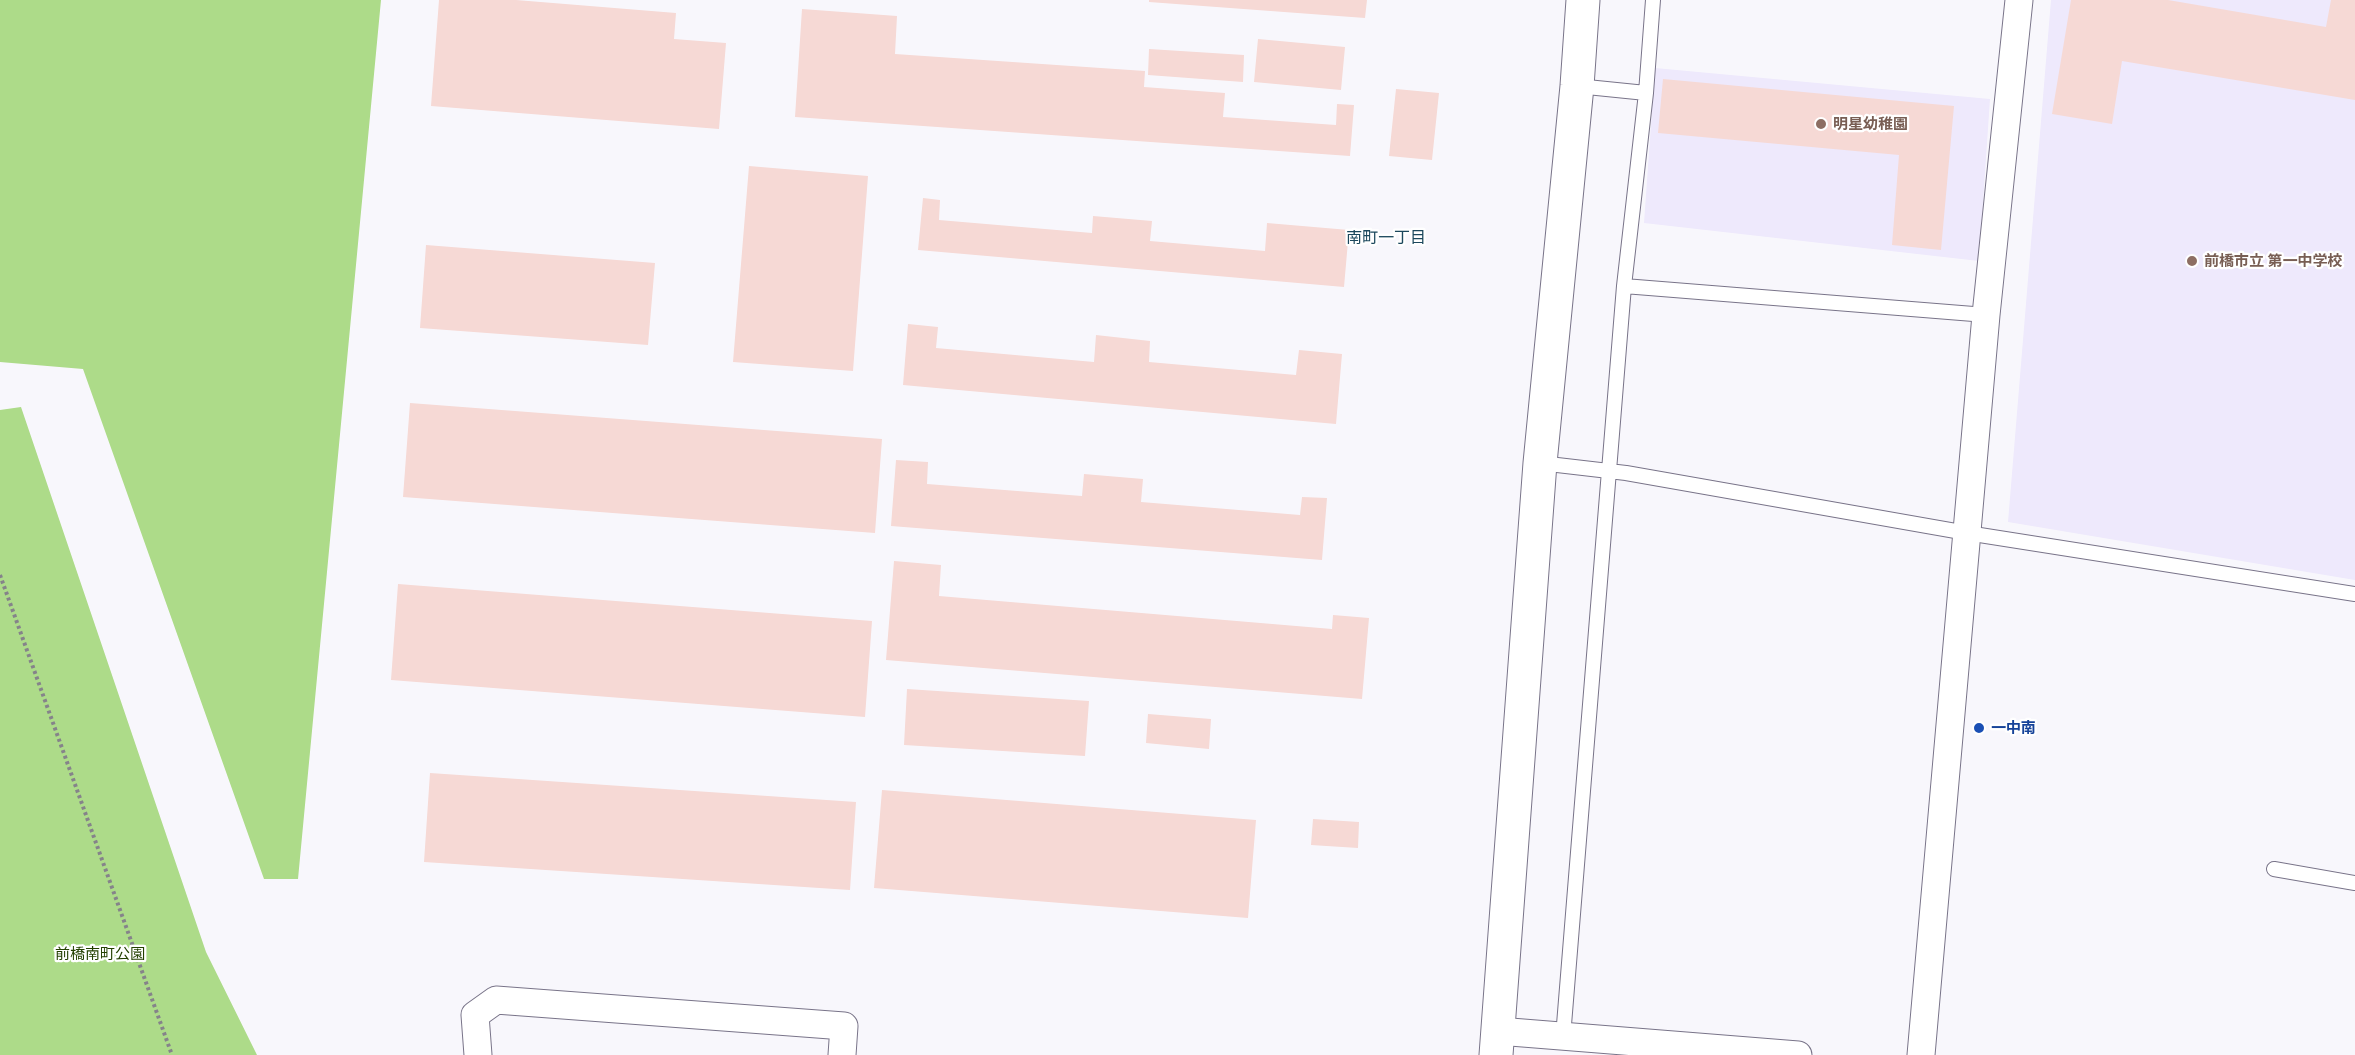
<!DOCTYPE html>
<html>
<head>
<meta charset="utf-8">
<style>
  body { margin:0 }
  canvas { display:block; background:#f8f7fc }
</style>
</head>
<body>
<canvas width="2355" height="1055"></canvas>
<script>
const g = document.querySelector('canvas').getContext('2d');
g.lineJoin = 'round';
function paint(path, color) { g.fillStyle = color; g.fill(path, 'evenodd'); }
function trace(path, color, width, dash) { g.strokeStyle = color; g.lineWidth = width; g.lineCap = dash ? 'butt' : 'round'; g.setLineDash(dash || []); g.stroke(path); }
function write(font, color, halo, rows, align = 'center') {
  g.font = font + ' Ubuntu,"Noto Sans JP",sans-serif'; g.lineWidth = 4.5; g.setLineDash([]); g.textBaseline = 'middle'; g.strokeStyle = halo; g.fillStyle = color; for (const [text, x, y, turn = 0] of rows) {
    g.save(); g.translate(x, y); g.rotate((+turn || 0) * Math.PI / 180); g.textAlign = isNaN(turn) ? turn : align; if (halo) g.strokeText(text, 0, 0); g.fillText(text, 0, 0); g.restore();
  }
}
const built = new Path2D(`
  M2051,0H2355V580L2008,522Z
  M1655,68L1990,99L1979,261L1644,223Z`);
const green = new Path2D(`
  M0,0H381L298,879H264L83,369L0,362Z
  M21,407L206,952L257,1055H0V410Z`);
const building = new Path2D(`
  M439,0H516L676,13L674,39L726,43L719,129L431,106Z
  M1149,0H1367L1365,18L1149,2Z
  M2071,0H2168L2326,27L2331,0H2355V100L2122,61L2112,124L2052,114Z
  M802,9L897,16L895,54L1145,71L1144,87L1225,93L1223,117L1336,125L1337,104L1354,105L1350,156L795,117Z
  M1258,39L1345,47L1341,90L1254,82Z
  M1149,49L1244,55L1243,82L1148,75Z
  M1663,79L1954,106L1941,250L1892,245L1899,155L1658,133Z
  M1396,89L1439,93L1432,160L1389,156Z
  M749,166L868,176L853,371L733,362Z
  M923,198L940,200L939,220L1092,233L1093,216L1152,221L1150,241L1265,251L1267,223L1349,230L1344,287L918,250Z
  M426,245L655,263L648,345L420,328Z
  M908,324L938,327L936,348L1094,362L1096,335L1150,341L1149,362L1296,375L1299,350L1342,354L1336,424L903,385Z
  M410,403L882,439L875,533L403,497Z
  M896,460L928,462L927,484L1082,496L1084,474L1143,479L1141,502L1300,515L1302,497L1327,498L1322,560L891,526Z
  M894,561L941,565L939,596L1332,629L1333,615L1369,618L1362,699L886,660Z
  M398,584L872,621L865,717L391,680Z
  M907,689L1089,701L1085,756L904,745Z
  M1148,714L1211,719L1209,749L1146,743Z
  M430,773L856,802L850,890L424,862Z
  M882,790L1256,820L1248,918L874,888Z
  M1313,819L1359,822L1358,848L1311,845Z`);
const path = new Path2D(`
  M0,575L172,1055`);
const lane = new Path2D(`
  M1577,86L1646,93
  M1624,286L1986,315
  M1540,463L1626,473L1967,533L2355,594
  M2274,869L2355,883
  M1563,1037L1624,286L1646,93L1653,0`);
const street = new Path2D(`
  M1498,1031L1798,1055
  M478,1055L475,1015L496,1000L844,1026L842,1055
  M1921,1055L1986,315L2019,0`);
const secondary = new Path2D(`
  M1496,1055L1540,463L1577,86L1583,0`);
const markers = [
  [1821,124,6,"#8d6e63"],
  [2192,261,6,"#8d6e63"],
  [1979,728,6,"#1a4fb4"]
];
const educationNames = [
  ["明星幼稚園",1833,124],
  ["前橋市立 第一中学校",2204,261]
];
const transitNames = [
  ["一中南",1991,728]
];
const parkNames = [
  ["前橋南町公園",100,954]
];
const neighbourhoodNames = [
  ["南町一丁目",1386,238]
];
paint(built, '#eee9fc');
paint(green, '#addb89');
paint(building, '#f6d9d5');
trace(lane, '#797489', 16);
trace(street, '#797489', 29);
trace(secondary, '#797489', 35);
trace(path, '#85838a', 4, [3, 3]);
trace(lane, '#fff', 14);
trace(street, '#fff', 27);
trace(secondary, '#fff', 33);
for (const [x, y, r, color] of markers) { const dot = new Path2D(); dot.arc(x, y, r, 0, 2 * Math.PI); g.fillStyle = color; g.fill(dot); trace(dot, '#fff', 2); }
write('bold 15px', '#785e54', '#fff', educationNames, 'left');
write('bold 15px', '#164399', '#fff', transitNames, 'left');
write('15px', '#234000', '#fff', parkNames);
write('16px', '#1b475c', '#fff', neighbourhoodNames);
</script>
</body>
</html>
